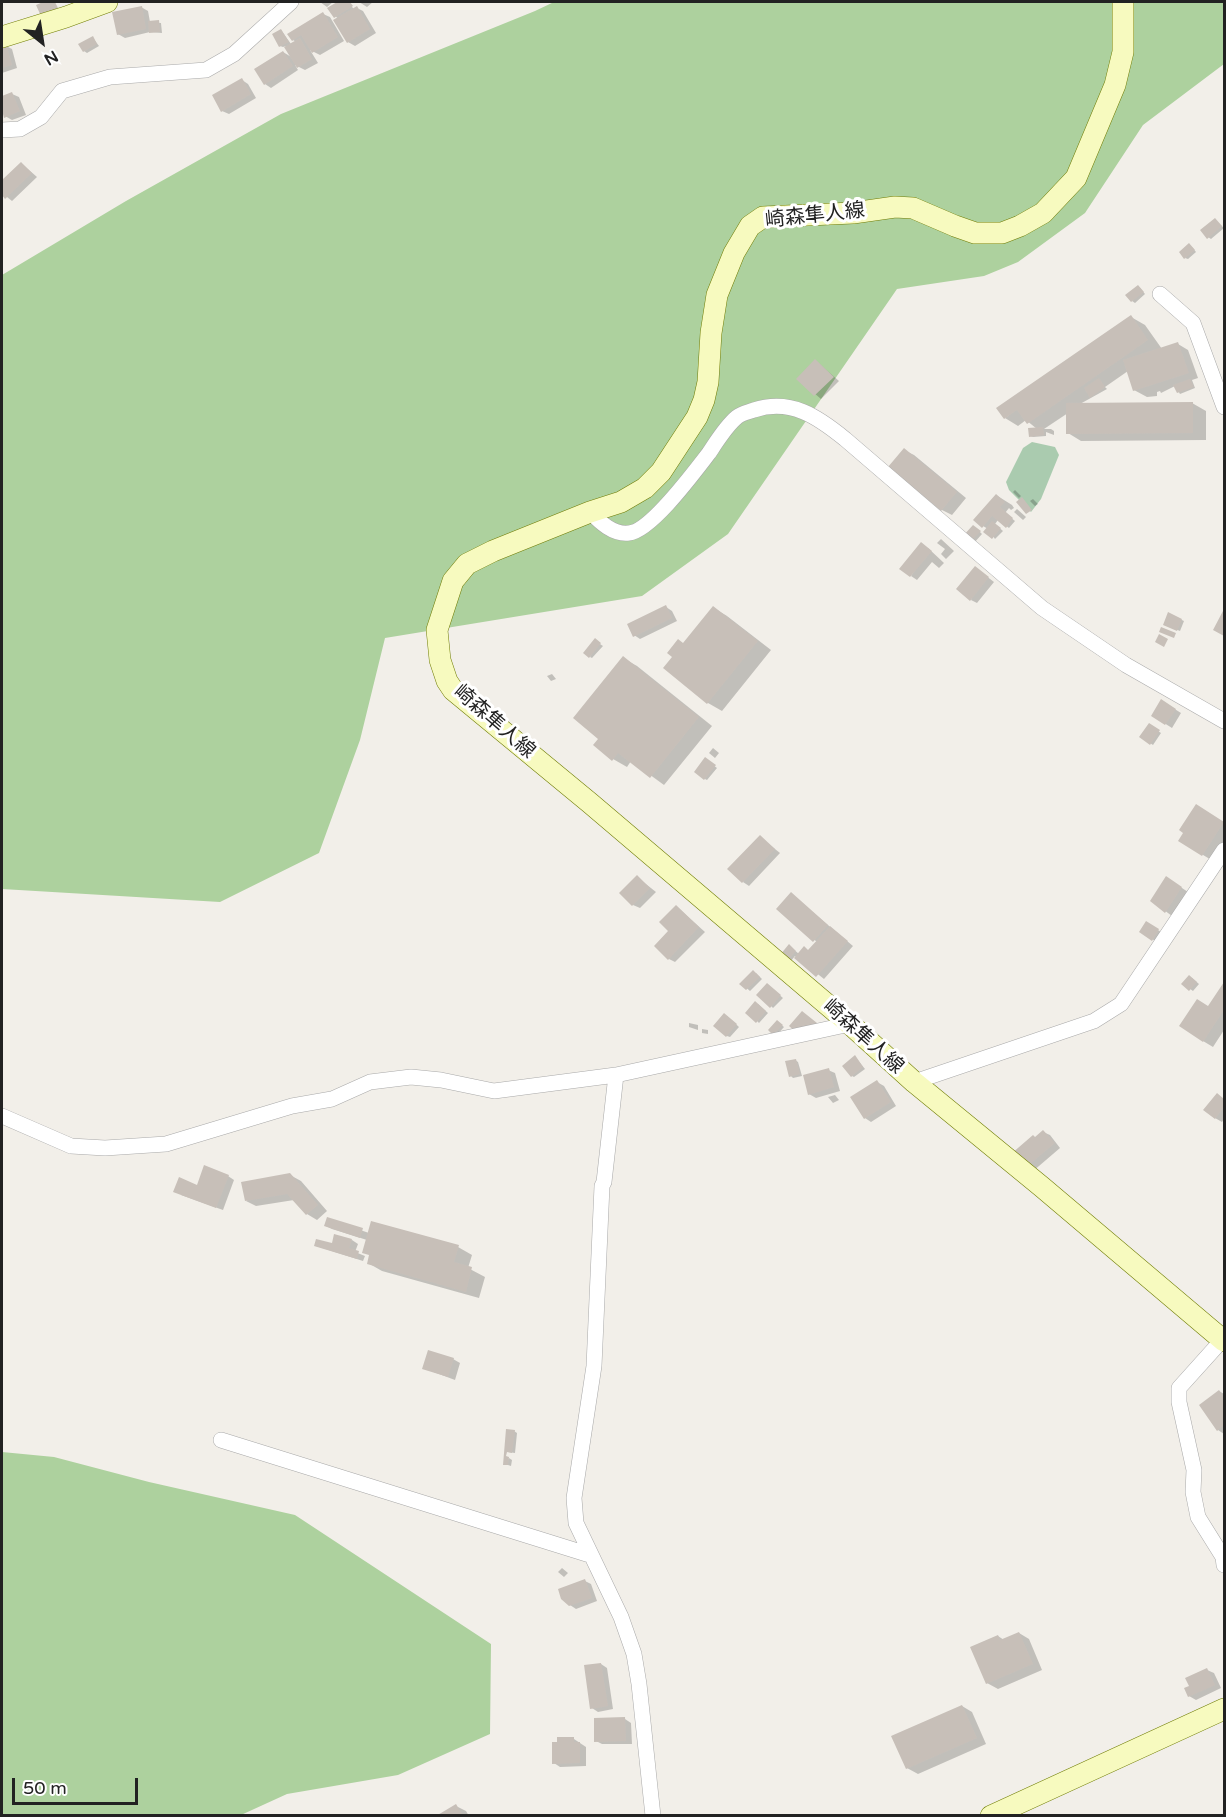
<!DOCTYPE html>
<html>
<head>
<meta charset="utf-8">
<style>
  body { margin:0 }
  #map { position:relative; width:1226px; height:1817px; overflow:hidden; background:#f2efe9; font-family:"Varela Round",sans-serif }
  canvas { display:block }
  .frame { position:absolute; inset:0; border:3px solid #222; pointer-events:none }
  .north { position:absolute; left:12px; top:12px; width:60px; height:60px; -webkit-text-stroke:4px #fff; paint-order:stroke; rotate:150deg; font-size:16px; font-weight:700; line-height:24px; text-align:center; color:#222 }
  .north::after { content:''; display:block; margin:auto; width:21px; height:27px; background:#222; clip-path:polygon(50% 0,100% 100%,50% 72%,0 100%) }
  .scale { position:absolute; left:12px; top:1778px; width:126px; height:27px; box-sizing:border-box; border:3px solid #222; border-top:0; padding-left:8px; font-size:18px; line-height:21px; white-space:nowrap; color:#222; -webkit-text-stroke:4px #fff; paint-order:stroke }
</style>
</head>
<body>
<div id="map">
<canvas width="1226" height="1817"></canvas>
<div class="frame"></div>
<div class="north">N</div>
<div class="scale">50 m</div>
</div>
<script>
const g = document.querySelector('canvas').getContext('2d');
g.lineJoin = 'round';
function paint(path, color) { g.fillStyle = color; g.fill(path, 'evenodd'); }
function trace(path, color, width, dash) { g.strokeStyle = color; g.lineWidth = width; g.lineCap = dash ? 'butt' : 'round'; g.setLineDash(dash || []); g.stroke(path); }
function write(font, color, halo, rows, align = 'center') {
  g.font = font + ' "Varela Round","Noto Sans JP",sans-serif'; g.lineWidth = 6; g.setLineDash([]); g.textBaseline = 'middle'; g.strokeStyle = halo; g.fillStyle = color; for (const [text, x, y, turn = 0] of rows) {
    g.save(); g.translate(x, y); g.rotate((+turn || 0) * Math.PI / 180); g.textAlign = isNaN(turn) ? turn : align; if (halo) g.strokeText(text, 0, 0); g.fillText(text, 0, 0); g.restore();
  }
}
const forest = new Path2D(`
  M554,2H1224V64L1143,125L1085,213L1018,262L984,276L897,289L728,534L642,596L385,638L360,740L319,853L220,902L2,889V275L126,201L281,114L535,11Z
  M2,1452L54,1457L149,1482L295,1515L491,1644L490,1734L398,1775L287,1794L241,1815H2Z`);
const cemetery = new Path2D(`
  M1032,442L1055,447L1059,455L1041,499L1031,512L1009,490L1006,482L1023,448Z`);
const shadow = new Path2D(`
  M320,2H333L327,7Z
  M340,2H349L356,13L357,8L363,11L376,33L355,46L348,42L338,19L329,8Z
  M359,2H373L367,7Z
  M141,7L148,11L150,22L161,23L162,33L150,32L125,38L118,34Z
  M323,14L330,17L344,41L320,55L310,50L318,63L305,70L295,65L298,70L271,88L265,84L283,52L293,58L286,46L283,47L280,46L281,30L291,44L296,42L293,40Z
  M93,38L99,46L87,53L84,51Z
  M6,46L12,49L17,68L2,73V47Z
  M242,80L248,84L256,98L229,114L222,111Z
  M12,94L19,97L26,115L12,120L5,116L2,106V98Z
  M21,163L37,177L12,201L2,193V182Z
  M1215,220L1224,228L1211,239L1208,237Z
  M1192,247L1196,252L1188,259L1185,258Z
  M1140,288L1145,294L1135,303L1132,301Z
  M1131,317L1145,325L1162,349L1178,344L1188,350L1198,378L1192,380L1195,388L1180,394L1175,386L1161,393L1160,391L1157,392V396L1147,397L1134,390L1128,371L1105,387L1107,389L1080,404L1192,403L1206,411V440L1081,441L1068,433V413L1044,429H1051L1054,431V435L1046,432V436L1033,437L1030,436L1037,429L1026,420L1018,426L1005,418Z
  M816,361L839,381L821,399L798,379Z
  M904,450L914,455L966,498L952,515L942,510Z
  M1015,490L1021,496L1019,498L1013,492Z
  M996,495L1012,505L1014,508L1011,510L1009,508L1005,513L1015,521L1009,528L998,520L995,524L1003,531L995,539L988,529L983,526Z
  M1033,499L1038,504L1035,506L1030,501Z
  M1017,509L1026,517L1023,520L1014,512Z
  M976,528L982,534L974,543L971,541Z
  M941,539L954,551L946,559L941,554L945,549L937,543Z
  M928,548L944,563L939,568L932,562L917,580L911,576Z
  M981,572L994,582L977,603L971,600Z
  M666,607L672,611L677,621L640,639L634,635Z
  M714,608L727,616L771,650L722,711L708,703L665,668Z
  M1169,614L1184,621L1180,631L1165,625Z
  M597,642L603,646L592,658L590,657Z
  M623,658L637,666L712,726L664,785L631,761L627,767L613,759L600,738Z
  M552,674L556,679L551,681L547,676Z
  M1162,701L1181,713L1172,728L1153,716Z
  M1149,725L1161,733L1153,745L1141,737Z
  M713,748L719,753L715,758L709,753Z
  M708,761L717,768L707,780L705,779Z
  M1196,807L1224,824V843L1213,861L1180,841Z
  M760,837L780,853L749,886L743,882Z
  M637,877L656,892L640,908L633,905Z
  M1173,882L1188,892L1172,916L1152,901Z
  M791,894L853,946L824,979L795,956L791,961L788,960L792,948L799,954L809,951L817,942L778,909Z
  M676,906L705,932L675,962L669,959Z
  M1147,923L1161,932L1155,941L1141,931Z
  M756,973L762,979L750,991L742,984Z
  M1192,978L1199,984L1193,991L1183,984Z
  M1224,985V1030L1213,1047L1203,1041L1209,1008Z
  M770,987L783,998L773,1008L771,1006Z
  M758,1004L768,1013L759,1023L757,1021Z
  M727,1016L739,1027L730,1037L727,1036Z
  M689,1023L698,1025V1030L689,1027Z
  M780,1024L784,1027L777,1035L774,1034Z
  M702,1029L708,1030V1034L702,1033Z
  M857,1059L865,1069L854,1077L852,1076Z
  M795,1060L798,1062L802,1076L793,1078L791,1076Z
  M828,1070L835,1073L840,1091L816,1098L809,1094Z
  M877,1082L884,1086L896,1106L871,1122L865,1118Z
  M835,1095L839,1100L833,1103L828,1097Z
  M1217,1095L1224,1099V1119L1222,1122L1215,1118Z
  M1043,1132L1050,1135L1060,1148L1032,1172L1025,1168L1035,1138Z
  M290,1175L301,1181L327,1211L317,1220L307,1214L294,1200L256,1206L246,1201Z
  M228,1176L234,1180L223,1210L181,1195L198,1186Z
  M328,1219L369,1233L458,1247L472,1255L468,1268L485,1277L479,1298L382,1271L368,1263L370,1256L367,1240L332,1229L326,1226Z
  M352,1240L358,1244L355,1252L365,1256L363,1261L316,1246L333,1245Z
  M453,1359L460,1363L455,1380L423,1368Z
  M1219,1391L1224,1394V1434L1218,1430Z
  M514,1431L517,1433L515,1453L508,1452L505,1451Z
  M509,1458L512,1460L511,1466L505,1464Z
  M562,1568L568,1573L564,1577L558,1572Z
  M585,1581L591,1584L597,1601L576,1609L570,1605Z
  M1019,1633L1029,1639L1042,1670L998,1689L987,1683L998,1636L1004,1640Z
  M601,1664L607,1668L613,1709L598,1712L592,1708Z
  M1207,1670L1214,1673L1221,1688L1196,1700L1189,1696Z
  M962,1706L972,1712L986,1744L918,1774L907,1768L893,1736Z
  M625,1719L631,1723L632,1744H602L596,1741Z
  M574,1739L586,1747V1766L560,1767L554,1763Z
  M456,1806L466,1811L469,1816H439Z`);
const building = new Path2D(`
  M43,2H55L58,8L41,16L36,5Z
  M337,2H350L353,6L334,18L327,8Z
  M142,6L146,29L117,35L112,12Z
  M357,6L370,29L347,43L333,20Z
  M323,12L338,37L312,53L301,35L292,41L287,34Z
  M159,20L160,32L149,33L148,21Z
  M281,29L289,42L279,47L272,34Z
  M93,36L97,44L83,52L78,44Z
  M300,38L312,59L297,68L284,47Z
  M6,44L12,65L2,68V45Z
  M283,51L293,66L264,85L254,69Z
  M242,78L251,94L221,112L212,95Z
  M12,92L20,111L4,118L2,110V96Z
  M21,162L32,173L5,199L2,195V180Z
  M1215,218L1222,226L1207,239L1200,230Z
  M1189,243L1195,250L1184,259L1179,252Z
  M1138,285L1144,292L1131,302L1125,295Z
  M1131,315L1148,340L1027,424L1017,410L1004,419L996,408Z
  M1178,342L1189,373L1133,391L1123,360Z
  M815,359L834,377L814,396L796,379Z
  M1099,378L1105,387L1090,398L1084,388Z
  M1190,379L1194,387L1177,393L1173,385Z
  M1193,402V433L1066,434V403Z
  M1043,427L1044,435L1029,437L1028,428Z
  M904,448L957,492L941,511L888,467Z
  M996,494L1005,502L1000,507L1013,518L1006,528L992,516L982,528L973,520Z
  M1022,497L1032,510L1026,514L1016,502Z
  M992,521L1001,528L992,539L983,532Z
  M973,525L981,531L970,542L963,536Z
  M921,542L932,551L910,577L899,569Z
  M975,566L989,577L970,601L956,589Z
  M666,605L672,618L633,637L627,624Z
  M713,606L758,641L707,704L663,668L672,657L667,653L678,639L683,643Z
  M1224,609V636L1213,630Z
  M1168,612L1182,619L1177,631L1163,625Z
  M1161,627L1176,633L1174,638L1159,632Z
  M1159,634L1168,639L1164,647L1155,642Z
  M595,638L601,643L589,658L583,653Z
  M623,656L699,717L650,778L618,753L612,761L593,745L598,739L573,718Z
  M1161,699L1176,709L1165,725L1151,716Z
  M1149,723L1160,730L1150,745L1139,737Z
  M705,757L716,765L704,780L694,772Z
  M1196,804L1224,822L1202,856L1178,841L1183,833L1179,830Z
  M760,835L775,849L742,883L727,869Z
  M637,875L650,888L632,906L619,893Z
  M1166,876L1182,887L1165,913L1150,901Z
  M791,892L828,925L813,942L776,909Z
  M676,905L699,927L668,960L654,946L668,931L659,922Z
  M1146,921L1159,929L1152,941L1139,932Z
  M830,926L848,941L816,977L794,958L804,946L808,950Z
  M789,944L796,951L787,961L780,955Z
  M753,970L760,977L746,990L739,984Z
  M1189,975L1197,982L1189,991L1181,984Z
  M1224,982V1010L1203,1042L1179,1026L1197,999L1208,1006Z
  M767,983L781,995L770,1008L756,995Z
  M755,1001L766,1011L756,1023L745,1013Z
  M802,1011L822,1027L797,1033L789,1026Z
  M724,1013L737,1024L726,1037L713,1026Z
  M777,1020L783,1025L773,1035L768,1030Z
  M855,1055L863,1067L851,1077L842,1066Z
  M796,1059L800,1074L789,1077L785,1061Z
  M829,1068L834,1087L808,1095L803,1075Z
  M877,1080L891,1102L864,1119L850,1097Z
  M1217,1093L1224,1099V1107L1215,1119L1203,1110Z
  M1043,1130L1055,1143L1024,1169L1011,1154L1033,1135L1035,1137Z
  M204,1165L229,1175L216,1208L173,1192L179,1177L197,1185Z
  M290,1173L318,1205L306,1215L287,1194L245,1201L241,1182Z
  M327,1217L363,1228L360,1238L324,1226Z
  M371,1221L459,1245L454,1262L472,1267L466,1292L367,1264L369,1255L362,1253Z
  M334,1234L352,1239L349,1248L359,1251L357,1259L314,1246L316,1239L332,1243Z
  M428,1350L454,1358L448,1377L422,1369Z
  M1219,1390L1224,1397V1425L1217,1431L1199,1405Z
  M506,1429L515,1430L512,1453L507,1452L506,1456L509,1457L508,1465H503Z
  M585,1579L592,1598L569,1606L561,1599L558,1589Z
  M1019,1632L1033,1664L986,1684L970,1647L998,1635L1000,1640Z
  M601,1663L608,1706L590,1709L584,1665Z
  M1207,1668L1215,1685L1188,1697L1184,1688L1189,1686L1185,1678Z
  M962,1705L977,1738L906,1769L891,1736Z
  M625,1717L626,1741L594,1742V1718Z
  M557,1737H574V1742H580V1763L552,1764V1742H557Z
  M456,1804L463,1816H436Z`);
const street = new Path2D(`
  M2,130L20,129L41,117L62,91L110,77L206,70L234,54L291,2
  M1160,294L1193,323L1224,407
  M590,512C600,522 613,535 629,533C651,531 695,471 709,453C717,441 726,426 737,417C742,413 749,412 754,410C791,398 818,417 845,439L1042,608L1126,665L1224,721
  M616,1075L604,1182L602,1186L594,1366L574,1498L576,1523L621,1617L634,1654L639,1684L653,1816
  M914,1082L1094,1021L1121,1004L1224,850
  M2,1116L71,1146L105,1148L166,1144L292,1106L332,1099L370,1082L411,1077L441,1080L494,1091L616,1075L850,1024
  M1223,1339L1179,1388V1402L1194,1470L1193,1492L1198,1517L1223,1557L1224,1565
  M221,1440L590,1555`);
const secondary = new Path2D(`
  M1123,2V52L1115,85L1076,178L1043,213L1020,226L1002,233H975L955,226L913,208L895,207L853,213L763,217L750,226L734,253L717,295L711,333L708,382L704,400L697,417L661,472L645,488L621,502L590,512L493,551L467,564L453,581L437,630L440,660L447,681L453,690L590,803L850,1024L914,1082L1042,1187L1224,1341
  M2,37L66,17L107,2
  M991,1816L1224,1709`);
const streetNames = [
  ["崎森隼人線",815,216,-6],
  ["崎森隼人線",494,722,41],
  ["崎森隼人線",863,1037,42]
];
paint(forest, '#add19e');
paint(cemetery, '#aacbaf');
paint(shadow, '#0003');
paint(building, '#c7bfb8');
trace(street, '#a9a9a9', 16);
trace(secondary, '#707d05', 22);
trace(street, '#fff', 15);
trace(secondary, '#f7fabf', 21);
write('20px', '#222', '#fff', streetNames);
</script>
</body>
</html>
